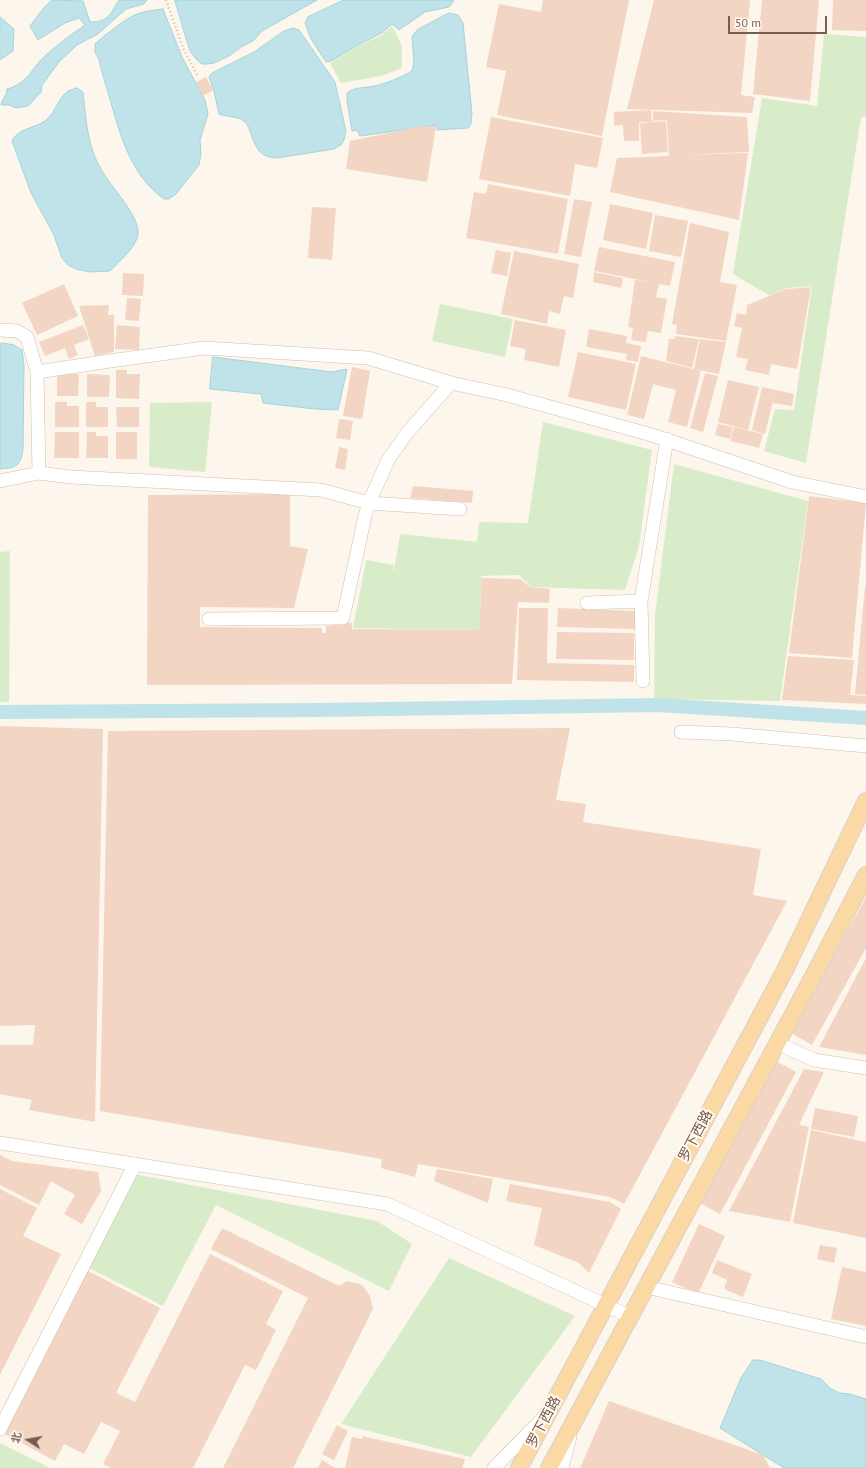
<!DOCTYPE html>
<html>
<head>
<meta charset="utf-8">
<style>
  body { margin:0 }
  #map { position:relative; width:866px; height:1468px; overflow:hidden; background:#fdf6ec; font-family:"PT Sans","Noto Sans SC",sans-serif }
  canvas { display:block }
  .north { position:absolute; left:8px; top:1420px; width:40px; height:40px; -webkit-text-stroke:3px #fffaf3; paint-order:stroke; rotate:281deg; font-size:11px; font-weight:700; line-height:16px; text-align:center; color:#7a5c4d }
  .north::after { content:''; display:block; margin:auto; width:14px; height:18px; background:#7a5c4d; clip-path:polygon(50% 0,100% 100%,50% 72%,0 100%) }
  .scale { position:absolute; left:728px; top:16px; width:99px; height:18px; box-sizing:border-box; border:2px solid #7a5c4d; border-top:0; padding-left:5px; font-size:12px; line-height:14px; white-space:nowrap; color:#7a5c4d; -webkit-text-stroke:3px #fffaf3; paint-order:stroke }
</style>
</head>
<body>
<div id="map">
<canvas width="866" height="1468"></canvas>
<div class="north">北</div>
<div class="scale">50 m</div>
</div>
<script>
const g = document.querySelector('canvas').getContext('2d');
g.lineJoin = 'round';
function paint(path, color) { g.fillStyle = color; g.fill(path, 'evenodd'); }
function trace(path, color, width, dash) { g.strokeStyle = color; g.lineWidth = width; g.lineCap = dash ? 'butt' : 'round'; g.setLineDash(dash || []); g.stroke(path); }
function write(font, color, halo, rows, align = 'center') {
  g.font = font + ' "PT Sans","Noto Sans SC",sans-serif'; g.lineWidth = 4; g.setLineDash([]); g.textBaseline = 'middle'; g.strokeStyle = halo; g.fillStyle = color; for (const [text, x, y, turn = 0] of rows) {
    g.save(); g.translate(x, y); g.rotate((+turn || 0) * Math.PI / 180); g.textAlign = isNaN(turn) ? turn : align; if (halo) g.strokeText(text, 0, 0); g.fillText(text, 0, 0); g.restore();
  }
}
const green = new Path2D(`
  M392,26L402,46V68L381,76L341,83L330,63L358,46L382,35Z
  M824,34L866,37V117H861L806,463L764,451L775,409L794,410L812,286L787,288L770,296L733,274L762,98L817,106Z
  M440,304L513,319L505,357L432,341Z
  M212,402L205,472L149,467L150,403Z
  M543,422L652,450L639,546L625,590L531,587L519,575L477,576L482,577L479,630L353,628L366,560L394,565L393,570L443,574L394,570L400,534L477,542L479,522L528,523Z
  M674,464L808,501L780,701L654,699L655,615Z
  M10,551L9,702H0V552Z
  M134,1174L377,1221L412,1244L389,1291L216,1205L163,1306L89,1268Z
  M449,1258L575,1316L471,1457L341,1424Z
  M0,1443L50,1468H0Z`);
const water = new Path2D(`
  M52,0L83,1L90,22C109,22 110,14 119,0H147L144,4L126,9L98,34L77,45L59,62L42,85L41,92L28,106L16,108L9,105H1C2,99 7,96 7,89C29,83 31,68 46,55C58,44 72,34 85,25L79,18L65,23L38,40L30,26L42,10Z
  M175,0H317L262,31L253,41L241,47L229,56L214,63L207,64H202L196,59L190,51Z
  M344,0H454L449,7L425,12L399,30L392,24L382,33L358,45L331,61L326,62L311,39L305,23L308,17Z
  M163,9L182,57L205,100L208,114L200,140L201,154L199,165L176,194L169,199H164C131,176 120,135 110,99C106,86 102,73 99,60L95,52V44C103,36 128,17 137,14C145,11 154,10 163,9Z
  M449,13L458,15L463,23L472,114L471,124L468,128L437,130V125L360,136L357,130L352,131L347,101V93C354,87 365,88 374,86C388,83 399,78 412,71L414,61L412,37L417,30Z
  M0,17L14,29L13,51L0,60Z
  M294,28L299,30L335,82L346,131L344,140L341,145L334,149L277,158C258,157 257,148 250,132C249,128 247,123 244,121C237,116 227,117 219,114L214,91L209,77L212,73L254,52L284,31Z
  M77,88L83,92C86,119 87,145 101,169C110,186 141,217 138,235C136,247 119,262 110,271L90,272L76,269L68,265L62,258L53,233L31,193L12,141C17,129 35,128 45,121C56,112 58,98 68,91C70,90 74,89 77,88Z
  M3,343L14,345L22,350L24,365L23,449C21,465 17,468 0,469V344Z
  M213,357L332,372L347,369L338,410L315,409L263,403L261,394L210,389Z
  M753,1360H760L821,1379L830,1388L839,1393L850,1394L866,1399V1468H784L720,1428L741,1378Z`);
const canal = new Path2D(`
  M0,712L319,710L658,705L866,718`);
const building = new Path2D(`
  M543,0H629L602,136L497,115L506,71L486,67L499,4L541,12Z
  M654,0H750L741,95L755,97L752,113L627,109Z
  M762,0H819L810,101L753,94Z
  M833,0H866V31L832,30Z
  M206,77L213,90L203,96L196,82Z
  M651,110L652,122H639V141H624L623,125L614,126V112Z
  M653,111L747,117L749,152L680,155L748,153L739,220L610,192L617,158L669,156L667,120L653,121Z
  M491,117L603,138L597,168L575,164L570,196L479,179Z
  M666,121L668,152L642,154L640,123Z
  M436,126L427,182L346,169L350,141L418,127Z
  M488,184L568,199L558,254L466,238L474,192L486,194Z
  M574,199L592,202L581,257L564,254Z
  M610,204L653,213L646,249L603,240Z
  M312,207L336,208L332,260L308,258Z
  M655,215L688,221L681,257L649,251Z
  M690,223L729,232L720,282L737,285L726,341L676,334L677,325L672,324Z
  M599,247L675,262L670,286L659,284L656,297L667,299L661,333L648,331L646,342L631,340L633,328L628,327L635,280L650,282L594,271Z
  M496,250L511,253L507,276L491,273Z
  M514,251L579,264L573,298L564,296L560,314L549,311L547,324L501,314Z
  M594,272L623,278L621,288L593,282Z
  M123,273L144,274L143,296L122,295Z
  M64,284L78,316L37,335L22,303Z
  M811,287L797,369L771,364L769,375L745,370L748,359L736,357L742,328L734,326L737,313L746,315L747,305L787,289Z
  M127,298L141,299L139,321L125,320Z
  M109,305L108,315H114V352L95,356L79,306Z
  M515,320L566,330L559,367L524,360L526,349L510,346Z
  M83,325L89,339L74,345L78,355L69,359L65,348L45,356L39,342Z
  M117,325L140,327L139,350L115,349Z
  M589,329L627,336L626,343L641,346L638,362L626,360L627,354L586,347Z
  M675,336L699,339L692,368L666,361L669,339H675Z
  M700,339L726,342L719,374L694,369Z
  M578,352L636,364L626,410L568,397Z
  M641,356L701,371L687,427L668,422L676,390L653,384L644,419L627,415Z
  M352,367L370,371L362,419L343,416Z
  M116,370H127V374H140L139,399L116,398Z
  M705,373L718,376L703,432L690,428Z
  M57,374H79L78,396H57Z
  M87,374L110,375L109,397H87Z
  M728,380L759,387L748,430L718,422Z
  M762,387L794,394L792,406L773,403L775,393L765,434L752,430Z
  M55,402H67V406H79V427H55Z
  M86,402H96V407H108V427H86Z
  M116,407H139V427H117Z
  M339,419L353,421L350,440L336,438Z
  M718,424L733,427L730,439L715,435Z
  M734,427L763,434L759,448L730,441Z
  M55,432H79V458H54Z
  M87,432H96V436H108V458H86Z
  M116,432H137V459H116Z
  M339,447L348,449L345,470L335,468Z
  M413,486L473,491L472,503L410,498Z
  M290,494V546L308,549L294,608L200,607V627L322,628V633H326V626L352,623V629L479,630L482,578L520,579L530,587L550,589L549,603L518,602L512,684L147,685L148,495Z
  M809,496L866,503L852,658L789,653Z
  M865,586H866V695L855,694Z
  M519,608H548L547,663L634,665V682L517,680Z
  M558,608L636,611V629L557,627Z
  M557,632L634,633V660L556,659Z
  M788,656L854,660L850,695L866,696V704L782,700Z
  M0,726L103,729L95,1122L29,1110L32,1100L0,1094V1045H33L35,1025L0,1026Z
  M570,728L556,800L586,804L583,822L761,849L753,895L787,901L624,1204L610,1197L418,1164L415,1177L381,1168L382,1159L100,1111L108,731Z
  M866,897V948L812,1045L791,1033Z
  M866,958V1055L819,1047Z
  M776,1061L796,1072L720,1214L700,1203Z
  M804,1069L824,1072L799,1125L809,1127L790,1222L729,1211Z
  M815,1108L858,1116L854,1137L811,1129Z
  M811,1130L866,1142V1238L793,1223Z
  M0,1155L12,1161L98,1172L101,1191L82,1224L64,1214L75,1195L51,1181L39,1205L0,1185Z
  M437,1169L493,1179L488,1203L434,1181Z
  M510,1184L610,1202L621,1209L589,1273L579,1263L534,1245L542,1208L506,1201Z
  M0,1189L37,1208L23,1236L61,1254L0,1375Z
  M699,1224L725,1236L698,1294L672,1282Z
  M222,1228L339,1286L347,1281L359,1284L363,1286L370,1296L373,1309L293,1468H223L308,1298L211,1249Z
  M820,1245L837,1248L834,1263L817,1259Z
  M210,1254L283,1291L266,1324L276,1330L256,1370L245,1365L193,1468H111L103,1464L120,1431L101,1422L84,1454L64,1444L55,1461L1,1432L86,1270L160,1308L116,1393L135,1402Z
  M717,1260L752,1274L743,1297L724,1289L727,1280L712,1273Z
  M842,1267L866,1272V1326L831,1319Z
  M609,1401L763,1455L770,1468H580Z
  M337,1425L348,1431L334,1460L322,1454Z
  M362,1436L465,1459L462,1468H345L352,1437L362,1439Z
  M322,1460L335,1468H318Z`);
const path = new Path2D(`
  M166,0L183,48L197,75`);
const minor = new Path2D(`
  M0,330L17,331L27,337L37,372L39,473L71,477L321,490L369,503L388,460L407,433L451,383L507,395L652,435L792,482L866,497
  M37,372L110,361L204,348L368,358L451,383
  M0,481L39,473
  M587,603L641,601
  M209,619L343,618L365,516L369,503L460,509
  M643,681L641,601L667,439
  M681,732L732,734L866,746
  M777,1043L814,1060L866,1068
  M0,1143L387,1204L631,1317
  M646,1287L866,1337
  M0,1429L135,1164
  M494,1468L541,1420
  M562,1468L570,1437`);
const major = new Path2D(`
  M519,1468L785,970L866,801
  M549,1468L808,986L866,875`);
const streetNames = [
  ["罗下西路",696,1136,-62],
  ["罗下西路",544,1422,-62]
];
paint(green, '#d8ecc9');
paint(water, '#bfe3e8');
trace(water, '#a5d3da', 1);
trace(canal, '#bfe3e8', 14);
paint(building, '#f3d5c3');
trace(minor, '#d1beb0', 14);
trace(major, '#dad1cd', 18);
trace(path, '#d9b8a5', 2.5, [1, 3]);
trace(minor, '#fff', 13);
trace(major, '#fbd9a5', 16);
write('14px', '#7a5c4d', '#fffaf3', streetNames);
</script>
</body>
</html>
